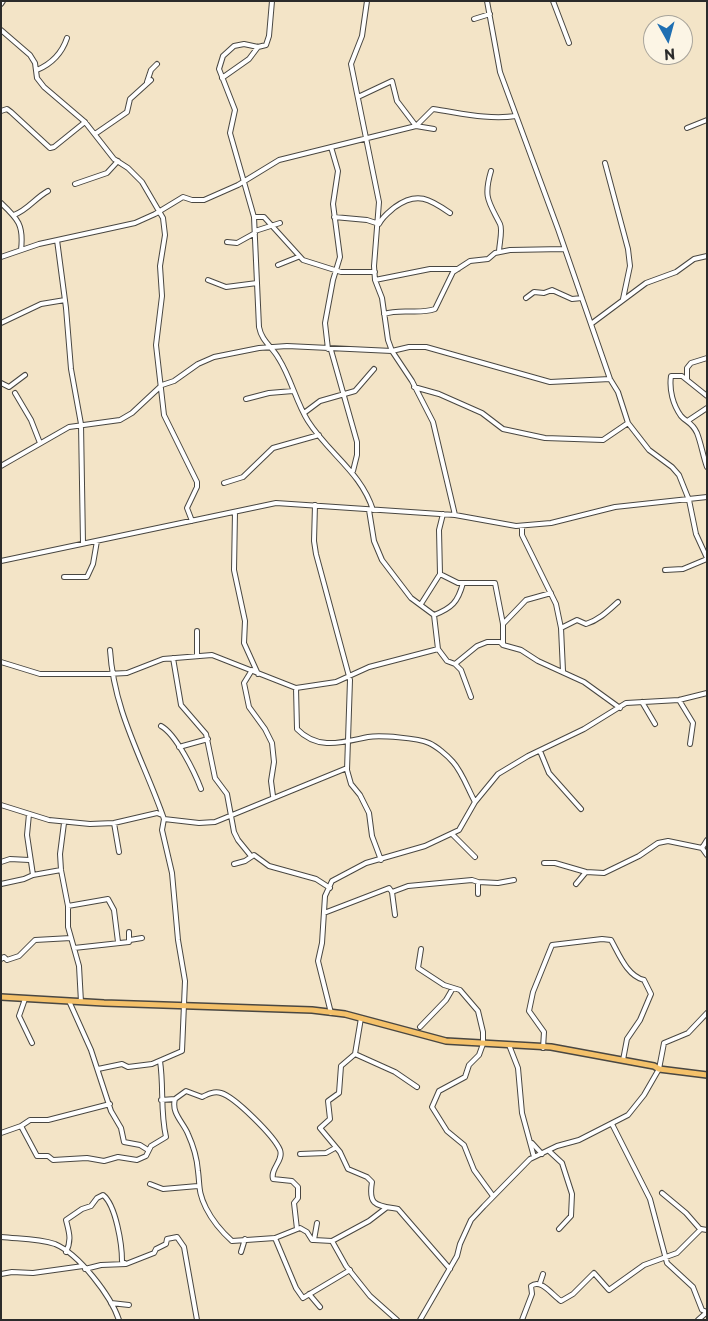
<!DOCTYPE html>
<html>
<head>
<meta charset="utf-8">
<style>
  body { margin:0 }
  #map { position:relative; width:708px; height:1321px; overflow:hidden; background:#f3e4c7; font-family:"Playpen Sans",sans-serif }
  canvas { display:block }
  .frame { position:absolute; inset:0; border:2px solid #2b2b2b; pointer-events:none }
  .north { position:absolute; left:643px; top:15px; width:50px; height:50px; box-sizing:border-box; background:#fcf5e5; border:1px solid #a8a49b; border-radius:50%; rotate:173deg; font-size:14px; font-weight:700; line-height:20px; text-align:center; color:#2b2b2b }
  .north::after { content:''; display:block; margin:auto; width:18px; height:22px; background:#1f6fb2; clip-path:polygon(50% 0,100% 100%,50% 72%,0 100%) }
</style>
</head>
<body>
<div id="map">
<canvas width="708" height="1321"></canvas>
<div class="frame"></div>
<div class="north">N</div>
</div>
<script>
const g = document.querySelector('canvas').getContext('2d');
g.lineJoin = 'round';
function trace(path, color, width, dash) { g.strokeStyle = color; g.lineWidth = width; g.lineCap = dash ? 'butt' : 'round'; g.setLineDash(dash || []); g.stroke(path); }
const minor = new Path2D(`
  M272,1L269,36L266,45L258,47L244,44L234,46L223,56L219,69L235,110L230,133L254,217L259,327C262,342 272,346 279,359C291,378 296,402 308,421C329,454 361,472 373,510
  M367,1L362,36L351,64L379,202L374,266L375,280L382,298L388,340L392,351L412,381L433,422L455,515
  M487,1L500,72L558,229L610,379L618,392L628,423L649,450L672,467L679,475L689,500L696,534L707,558
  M553,1L569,43
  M1,4L3,1
  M474,19L490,14
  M1,30L30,55L35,63L37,78L44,87L85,122L114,159L128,168L142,182L163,218L165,235L160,266L162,296L156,345L164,415L197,482V487L187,508L192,521
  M37,70C51,64 62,53 67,38
  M222,78L249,59L258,47
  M147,82L151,70L157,64
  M358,97L392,81L397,101L416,126L433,109C461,113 488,120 516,116
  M1,111L7,109L11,112L50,148L54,147L85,122
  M687,128L707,120
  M95,134L127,112L130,99L151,80
  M605,163L628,249L630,266L623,299
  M491,171C483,198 489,202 500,224C503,230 499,245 499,252
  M75,184L107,173L118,161
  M1,203C18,219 24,225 21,250
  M14,215C28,210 35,198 48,191
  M254,217H264L303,260L341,272H375
  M334,217L367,220L379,224C383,216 388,213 395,207C417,191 430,199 450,213
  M255,231L280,223
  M57,240L66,308L71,369L81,424L83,543
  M227,242L237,243L255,233
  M1,257L39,244L135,223L155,214L183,197L192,200H204L238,185L279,160L416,126L434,129
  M278,265L298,257
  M208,280L226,287L257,283
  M375,280L430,269H458
  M526,298L534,292L544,293L552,290L572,299L582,298
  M384,314C402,308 418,315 435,309L453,272L470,261L488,259L495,253L510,250L564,249
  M1,323L41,304L65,300
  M591,324L646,283L676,272L694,259L707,256
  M328,349L325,323L333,280L340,257L333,204L338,171L331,147
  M331,350L357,442V455L353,471
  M707,358L691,363L687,368V380L707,396
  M687,380L682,376H671C669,390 673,405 681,416C686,422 692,422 697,433C701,443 703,456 707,467
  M1,383L9,387L25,375
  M414,387L439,394L482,413L503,429L545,438L603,440L628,423
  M15,393L31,420L40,443
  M246,399L269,393L293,391
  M304,413L320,401L355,391L374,369
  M689,420L707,408
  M1,466L69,427L120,420L132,413L162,385L174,381L198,364L214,357L259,348L287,346L392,351L409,347H426L550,382L610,379
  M224,483L243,477L273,448L319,435
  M315,505L314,541L316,554L350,680L347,770L351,784L360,795L369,813L372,836L381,860
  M235,512L234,570L245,621L244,643L258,674
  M443,514L439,530L440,574L458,583H495L503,624V645
  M522,526V535L556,604L561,628L563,671
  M1,561L276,503L455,515L516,526L551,523L615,507L707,497
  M665,570L683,569L707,559
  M64,577H87L93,564L97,541
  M421,604L440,574
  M434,615C452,608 458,602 463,583
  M503,624L526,600L551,593
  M561,628L577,620L586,624C599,620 608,611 618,602
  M438,649L447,661L455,664L477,646L487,642H500L503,645L521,650L538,661L584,682L620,708
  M197,655V631
  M173,658L181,705L206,734L215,778L227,794L234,832L238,840L251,856
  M1,662L40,674H107L127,673L163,659L212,655L296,688L336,682L369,667L438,649L434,615L411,598L382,560L374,541L369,510
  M455,664L461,670L471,697
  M252,670L244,683L249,707L265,729L272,743L274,762L271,781L273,796
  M296,688L297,729C318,751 343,742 368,737C380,735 418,738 429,743C436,746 447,755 453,762C462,772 468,789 475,802
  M679,700L693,723L690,744
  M642,702L655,724
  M161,726C176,734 195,773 201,789
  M179,747L208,739
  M540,751L549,773L581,809
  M1,805L49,820L90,824L114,823L157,813L162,815
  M29,814L27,835L33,875
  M164,819L199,823L215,822L347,768
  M64,823L60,854L61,870L68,906V927L79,966L81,1002
  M114,823L119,852
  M452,834L475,857
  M702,848L707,840
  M1,862L10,859L29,860
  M544,863H555L586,872L604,873L639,856L658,843L668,841L702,848L707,855
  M234,864L245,861L254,855L269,866L316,879L330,888
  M478,882L498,883L514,880
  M1,884L24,879L33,875L61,870
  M576,884L586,872
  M392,892L408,886L472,880L478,882V894
  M68,906L108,899L114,910L118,942
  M324,913L389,888L392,892L395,915
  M130,940L142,938
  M74,948L129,942V932
  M421,949L418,968L444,985L460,990L478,1011L483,1032V1044L479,1055L469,1065L465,1077L439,1091L432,1107L447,1131L464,1145L474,1170L493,1196
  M1,959L4,957L7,960L19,956L35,940L71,938
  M25,999L19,1016L32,1043
  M69,1001L91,1050L111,1111L121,1128L124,1142L140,1145L148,1150
  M331,1013L318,961L322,943L325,896L332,881L366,863L425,846L459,830L475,802L498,774L528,756L584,729L626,703L679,700L707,693
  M361,1018L355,1054L341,1066L339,1093L328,1101L330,1119L320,1128L340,1152L348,1169L367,1177L372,1182C368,1206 376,1205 398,1209L450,1269
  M420,1027L446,1000L453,988
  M509,1045L518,1068L522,1113L534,1157
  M543,1048L544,1032L529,1011L533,992L552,945L602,939L611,940C619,954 627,976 644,980L651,994L640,1020L627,1039L623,1060
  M355,1054L395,1072L417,1087
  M98,1069L122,1064L128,1067L152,1064L182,1051L185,981L178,940L172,873L162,830L164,819C144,761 114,713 110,650
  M175,1099C171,1113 183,1122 188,1134C193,1145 197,1158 198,1171C200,1186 198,1192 206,1208C212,1220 222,1232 232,1241L275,1238L300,1228L307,1232L312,1240H314L317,1223
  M161,1100L175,1099L186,1091L202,1097C208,1094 214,1091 221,1093C235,1097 274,1136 280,1150C284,1160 270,1169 273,1179L292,1181L298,1187V1198L294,1203L297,1229
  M612,1124L650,1199L667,1263L693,1287L702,1310L707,1312
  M21,1126L37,1156H48L53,1160L87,1158L104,1161L118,1157L137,1160L146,1156L151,1146L166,1137C160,1111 164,1087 160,1061
  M1,1133L21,1126L30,1120H48L110,1104
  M532,1143L542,1154
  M549,1151L562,1163L572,1194L571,1216L559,1229
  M300,1154L326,1153L335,1148
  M150,1184L163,1189L198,1186
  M662,1193L686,1213L700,1229
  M386,1208L369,1221L332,1241L346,1266L370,1296L397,1320
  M1,1237C19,1239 37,1238 55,1244C79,1254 111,1296 119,1320
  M275,1238L296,1288L303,1298L350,1270
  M314,1240L332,1241
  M66,1252C72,1240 69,1232 66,1220L82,1209L91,1206L97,1198L103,1195C116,1205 122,1245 122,1261L126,1264L154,1253L156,1249L166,1244L167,1239L177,1237L184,1247L197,1320
  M241,1252L245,1239
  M85,1269L101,1265L126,1264
  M1,1274L12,1272L33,1273L83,1266
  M540,1283L543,1274
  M309,1294L320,1307
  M111,1303L129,1305
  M420,1320L457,1256L460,1244L471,1220L484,1206L530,1159L557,1146L579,1140L628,1115L644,1095L659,1069L664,1043L688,1033L707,1013
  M522,1320L532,1294L531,1286C541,1278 552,1295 561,1301L573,1294L594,1273L609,1290L644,1265L677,1253L701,1229L707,1230
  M698,1320L707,1312`);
const major = new Path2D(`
  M1,997L104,1003L312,1010L345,1014L446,1041L551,1047L654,1066L659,1069L707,1075`);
trace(minor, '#494742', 6);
trace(major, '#494742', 8);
trace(minor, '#fff', 4);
trace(major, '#f4c16a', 5);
</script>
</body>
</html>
